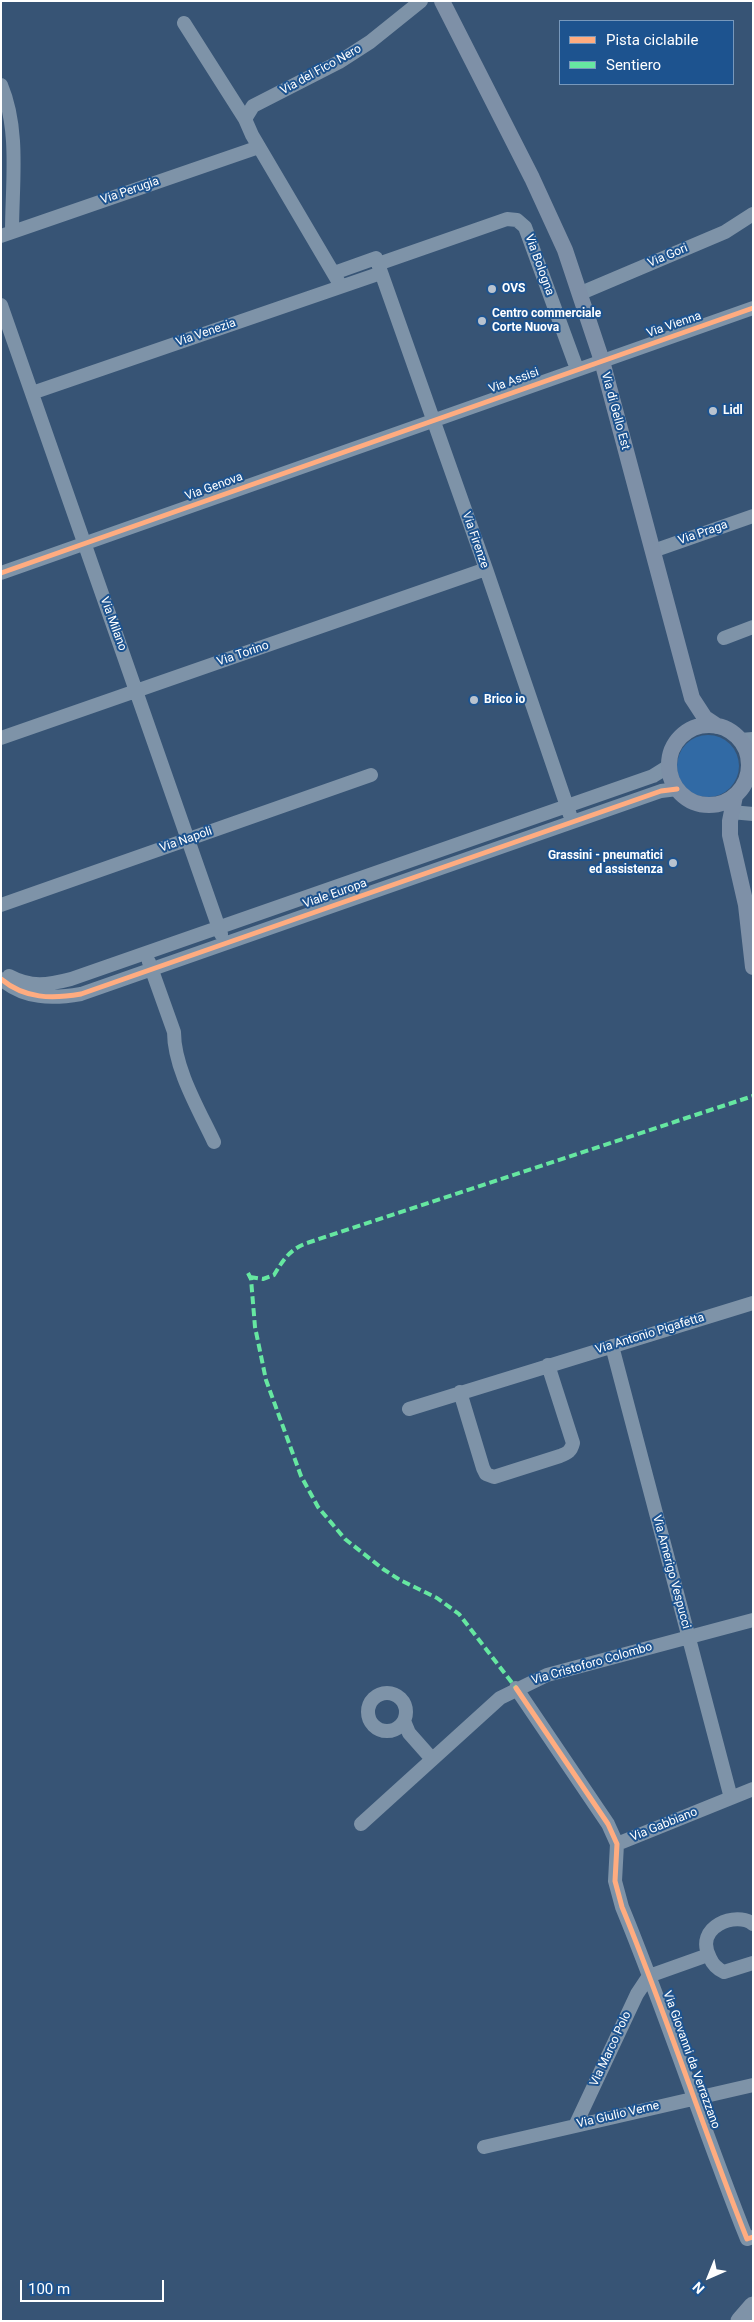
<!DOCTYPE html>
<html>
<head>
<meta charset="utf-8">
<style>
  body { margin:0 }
  #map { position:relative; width:754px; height:2322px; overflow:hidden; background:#375475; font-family:Roboto,sans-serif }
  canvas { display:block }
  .frame { position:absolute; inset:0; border:2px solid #fff; pointer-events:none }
  .legend { position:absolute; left:559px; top:20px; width:175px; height:65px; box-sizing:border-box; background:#1d538f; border:1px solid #7798bc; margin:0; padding:6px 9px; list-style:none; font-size:15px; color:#fff }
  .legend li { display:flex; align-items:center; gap:10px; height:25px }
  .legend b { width:25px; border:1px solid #7798bc }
  .north { position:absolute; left:684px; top:2252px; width:50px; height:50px; -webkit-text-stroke:4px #1d538f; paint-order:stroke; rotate:224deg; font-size:14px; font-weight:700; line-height:20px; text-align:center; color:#fff }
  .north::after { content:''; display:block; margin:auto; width:18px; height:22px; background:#fff; clip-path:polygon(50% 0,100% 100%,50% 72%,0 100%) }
  .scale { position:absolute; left:20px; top:2280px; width:144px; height:22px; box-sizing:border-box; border:2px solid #fff; border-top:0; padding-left:6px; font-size:15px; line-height:18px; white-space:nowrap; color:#fff; -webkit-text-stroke:4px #1d538f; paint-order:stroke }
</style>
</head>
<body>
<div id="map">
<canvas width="754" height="2322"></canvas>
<div class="frame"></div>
<ul class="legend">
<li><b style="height:6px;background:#ffac80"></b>Pista ciclabile</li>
<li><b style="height:6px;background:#66e7a1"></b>Sentiero</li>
</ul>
<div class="north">N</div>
<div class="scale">100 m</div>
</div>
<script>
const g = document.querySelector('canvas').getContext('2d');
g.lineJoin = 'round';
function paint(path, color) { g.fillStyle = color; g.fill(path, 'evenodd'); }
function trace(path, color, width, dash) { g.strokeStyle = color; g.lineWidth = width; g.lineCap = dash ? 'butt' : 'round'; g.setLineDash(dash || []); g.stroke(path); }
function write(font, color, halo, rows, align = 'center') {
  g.font = font + ' Roboto,sans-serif'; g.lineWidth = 4; g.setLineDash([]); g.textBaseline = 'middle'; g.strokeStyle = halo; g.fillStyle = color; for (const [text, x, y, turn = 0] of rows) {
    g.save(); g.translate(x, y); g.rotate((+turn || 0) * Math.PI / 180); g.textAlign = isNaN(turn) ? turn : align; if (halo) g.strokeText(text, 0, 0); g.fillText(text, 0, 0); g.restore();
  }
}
const green = new Path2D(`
  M677 766a31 31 0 1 1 62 0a31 31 0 1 1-62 0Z`);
const minor = new Path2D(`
  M184,23L245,119L252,135L338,281
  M1,85C20,130 12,184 12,232
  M245,119L253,106L339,62L370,42L421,1
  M1,236L259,147
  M378,264L507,219L517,220L525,227L577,369
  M334,273L376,258L486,569L570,815
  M581,293L725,232L753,214
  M1,305L221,934
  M32,393L381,273
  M653,551L753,516
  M1,573L753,308
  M724,638L753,627
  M1,738L486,569
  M740,740L753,739
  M749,762L753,759
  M731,812L753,814
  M1,905L371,775
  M149,962L174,1032C174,1068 199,1110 214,1142
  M9,976C31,988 48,985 71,979L653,776L669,766
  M1,979C25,999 52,999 81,994L661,791L677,789
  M612,1346L731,1798
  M460,1392L483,1468L486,1474L494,1477L560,1456C568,1453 571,1451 573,1443L548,1365
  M409,1409L753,1303
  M516,1688L608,1824L617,1844L615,1881L622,1907C667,2016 703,2129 747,2239L753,2237
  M368 1712a19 19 0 1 1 38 0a19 19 0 1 1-38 0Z
  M404,1721L409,1733L432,1759
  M361,1824L500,1698L547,1675L753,1620
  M617,1844L753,1789
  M753,1924C737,1911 693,1926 710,1958C713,1965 717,1969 724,1972L753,1963
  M576,2124L637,1994L649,1976L708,1955
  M484,2147L753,2085`);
const major = new Path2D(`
  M442,1L532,178L565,250L602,361L692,698L705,718L717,726
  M669 765a40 40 0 1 1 80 0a40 40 0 1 1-80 0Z
  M735,796L730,821V835L746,905L753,967`);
const highway = new Path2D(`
  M740,2321L753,2306`);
const quiet = new Path2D(`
  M248,1273L251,1279L255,1327L266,1380L301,1476L318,1507L345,1539L383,1569L400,1580L437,1598L459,1614L516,1688
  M250,1277L263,1279L274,1275C283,1260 290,1249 307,1243L753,1096`);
const cycleway = new Path2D(`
  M1,573L753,308
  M1,979C25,999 52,999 81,994L661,791L677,789
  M516,1688L608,1824L617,1844L615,1881L622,1907C667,2016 703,2129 747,2239L753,2237`);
const markers = [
  [492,289,5,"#b9c3cf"],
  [482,321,5,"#b9c3cf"],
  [713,411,5,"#b9c3cf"],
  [474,700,5,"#b9c3cf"],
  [673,863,5,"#b9c3cf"]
];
const streetNames = [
  ["Via del Fico Nero",321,70,-29],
  ["Via Perugia",130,191,-19],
  ["Via Gori",668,256,-23],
  ["Via Bologna",539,265,70],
  ["Via Vienna",674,325,-19],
  ["Via Venezia",206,333,-19],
  ["Via Assisi",514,381,-20],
  ["Via di Gello Est",615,411,75],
  ["Via Genova",214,487,-20],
  ["Via Praga",703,533,-19],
  ["Via Firenze",475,540,71],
  ["Via Milano",113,624,70],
  ["Via Torino",243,654,-19],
  ["Via Napoli",186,840,-19],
  ["Viale Europa",335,894,-19],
  ["Via Antonio Pigafetta",650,1334,-17],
  ["Via Amerigo Vespucci",671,1572,75],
  ["Via Cristoforo Colombo",592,1664,-16],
  ["Via Gabbiano",664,1825,-22],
  ["Via Marco Polo",611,2049,-65],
  ["Via Giovanni da Verrazzano",691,2060,70],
  ["Via Giulio Verne",618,2115,-13]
];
const poiNames = [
  ["OVS",502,289],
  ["Centro commerciale",492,314],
  ["Corte Nuova",492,328],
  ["Lidl",723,411],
  ["Brico io",484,700],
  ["Grassini - pneumatici",663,856,"right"],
  ["ed assistenza",663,870,"right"]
];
paint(green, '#316aa5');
trace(minor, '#7e93a8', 14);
trace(major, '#7e90a7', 16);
trace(highway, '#7f93a8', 19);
trace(quiet, '#66e7a1', 4, [8, 4]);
trace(cycleway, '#ffac80', 5);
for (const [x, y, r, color] of markers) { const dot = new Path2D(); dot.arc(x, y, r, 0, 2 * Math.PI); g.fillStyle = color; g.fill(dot); trace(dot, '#1d538f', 2); }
write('12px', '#fff', '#1d538f', streetNames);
write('bold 12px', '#fff', '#1d538f', poiNames, 'left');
</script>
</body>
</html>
